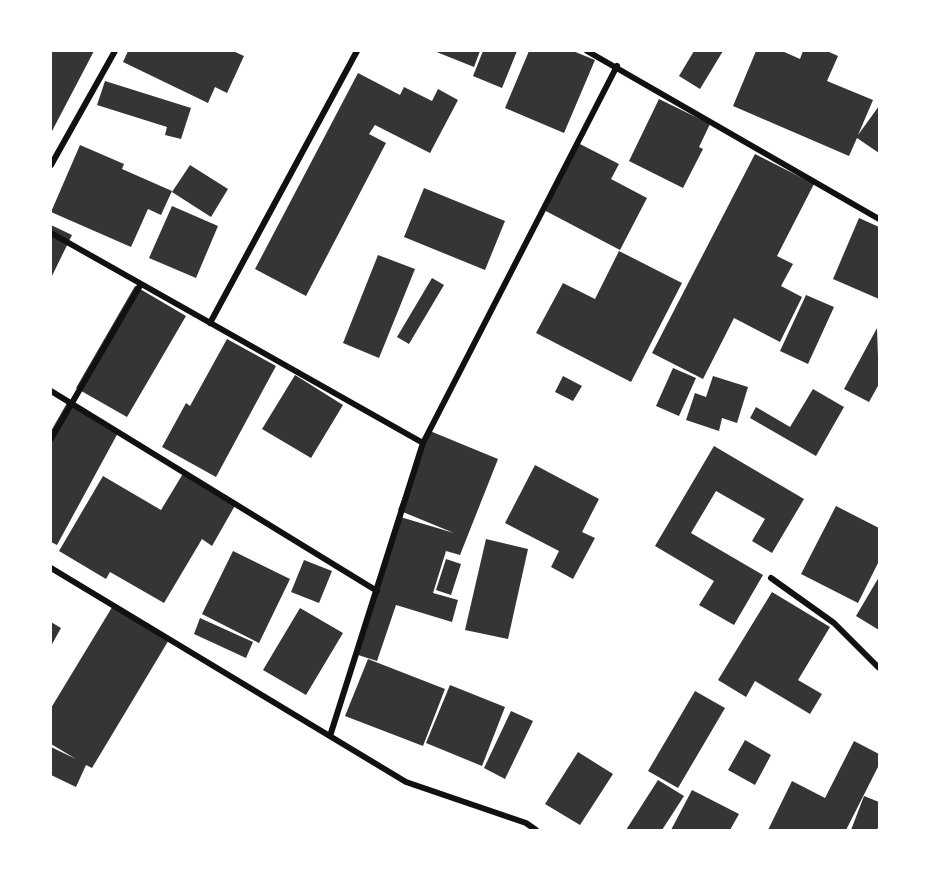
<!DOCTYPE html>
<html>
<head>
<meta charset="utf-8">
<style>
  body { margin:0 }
  #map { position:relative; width:930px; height:881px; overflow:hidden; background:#fff; font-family:"Public Sans",sans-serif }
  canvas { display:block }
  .frame { position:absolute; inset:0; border:52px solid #fff; pointer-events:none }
</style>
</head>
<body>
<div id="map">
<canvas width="930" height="881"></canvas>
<div class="frame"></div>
</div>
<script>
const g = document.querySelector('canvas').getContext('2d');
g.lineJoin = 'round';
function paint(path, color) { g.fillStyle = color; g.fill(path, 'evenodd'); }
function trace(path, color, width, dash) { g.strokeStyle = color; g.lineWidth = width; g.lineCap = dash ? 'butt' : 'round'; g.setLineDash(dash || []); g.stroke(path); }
const building = new Path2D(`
  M51,51H94L51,133Z
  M128,51H233L244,56L227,93L215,87L208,103L123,62Z
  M434,51H480L474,67Z
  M483,51H517L502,88L473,76Z
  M529,51H573L595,60L564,133L505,108Z
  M694,51H723L700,89L679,76Z
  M756,51H782L800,59L803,51H827L838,56L827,81L873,100L858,135L879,106V153L857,138L849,156L733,106Z
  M358,73L400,95L404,87L432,101L438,89L458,100L430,153L375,125L369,134L386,143L306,296L255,269Z
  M105,81L191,108L181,139L165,135L167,127L97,105Z
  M659,99L710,124L699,147L703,149L683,188L629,161Z
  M578,143L619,164L611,179L647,198L620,250L542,209Z
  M80,145L124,164L122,169L172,191L161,215L148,209L131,247L51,212Z
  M755,154L814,184L777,256L793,264L781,286L802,297L780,342L734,318L703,379L652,353Z
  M190,165L228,189L211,217L172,192Z
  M424,188L505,221L485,270L404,237Z
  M172,206L218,226L196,278L149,258Z
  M859,218L879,227V299L833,279Z
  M51,225L72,235L51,278Z
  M619,251L682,283L631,382L536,333L563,283L595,299Z
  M378,255L415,269L379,358L343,343Z
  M432,278L444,285L409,344L397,337Z
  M135,286L186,316L127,417L76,388Z
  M806,295L834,307L808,364L780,351Z
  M877,328L879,384L869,402L844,389Z
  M227,339L276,366L216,477L162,447L186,403L190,406Z
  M673,368L696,378L679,416L656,406Z
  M295,375L343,405L311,458L262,429Z
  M563,376L582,386L573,401L555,392Z
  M713,376L748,387L737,423L722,418L719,431L686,420L695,393L706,397Z
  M813,389L844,407L816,456L750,418L756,407L790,427Z
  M67,403L119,431L57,545L51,542V431Z
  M430,431L498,459L460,555L446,551L433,593L458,600L452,622L396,605L377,661L355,654L397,516L454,533L398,510Z
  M714,446L804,499L772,553L752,541L765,519L716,491L691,533L763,575L734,625L699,605L714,581L655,546Z
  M535,465L599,499L582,532L595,538L573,579L551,567L559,551L505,523Z
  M184,472L237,502L212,546L202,539L164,603L110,572L106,579L59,551L103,476L161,510Z
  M836,506L879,528V561L858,603L801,574Z
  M486,539L528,549L508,639L465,630Z
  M233,551L290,579L259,643L202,614Z
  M446,559L461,564L451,595L436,590Z
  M304,560L332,571L319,603L291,592Z
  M879,577V630L856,616Z
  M772,592L830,627L798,680L822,694L810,714L755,681L746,697L718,680Z
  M114,604L170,638L92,768L86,765L76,787L51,775V747L76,759L51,744V708Z
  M300,608L343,633L306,695L263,670Z
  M200,618L253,642L246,658L194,634Z
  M51,622L61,628L51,646Z
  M368,659L445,689L423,746L345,716Z
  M450,685L505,707L482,766L426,743Z
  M695,691L725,708L678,788L648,771Z
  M511,711L533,721L505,779L484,768Z
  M745,740L771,755L755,785L728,770Z
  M854,741L879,754V765L846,830H768L792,781L825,798Z
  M578,752L613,774L580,825L545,804Z
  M658,780L684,796L662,830H626Z
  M692,790L739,814L730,830H671Z
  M864,796L879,802V825L877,830H851Z`);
const minor = new Path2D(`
  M587,51L879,219
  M51,165L115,51
  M51,233L423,443
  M210,323L357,51
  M51,391L377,591
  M51,439L141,284
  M51,568L406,782L526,823L536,830
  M771,578L834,623L879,668
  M330,736L423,443L617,66`);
paint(building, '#353535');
trace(minor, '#111', 6);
</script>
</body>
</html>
